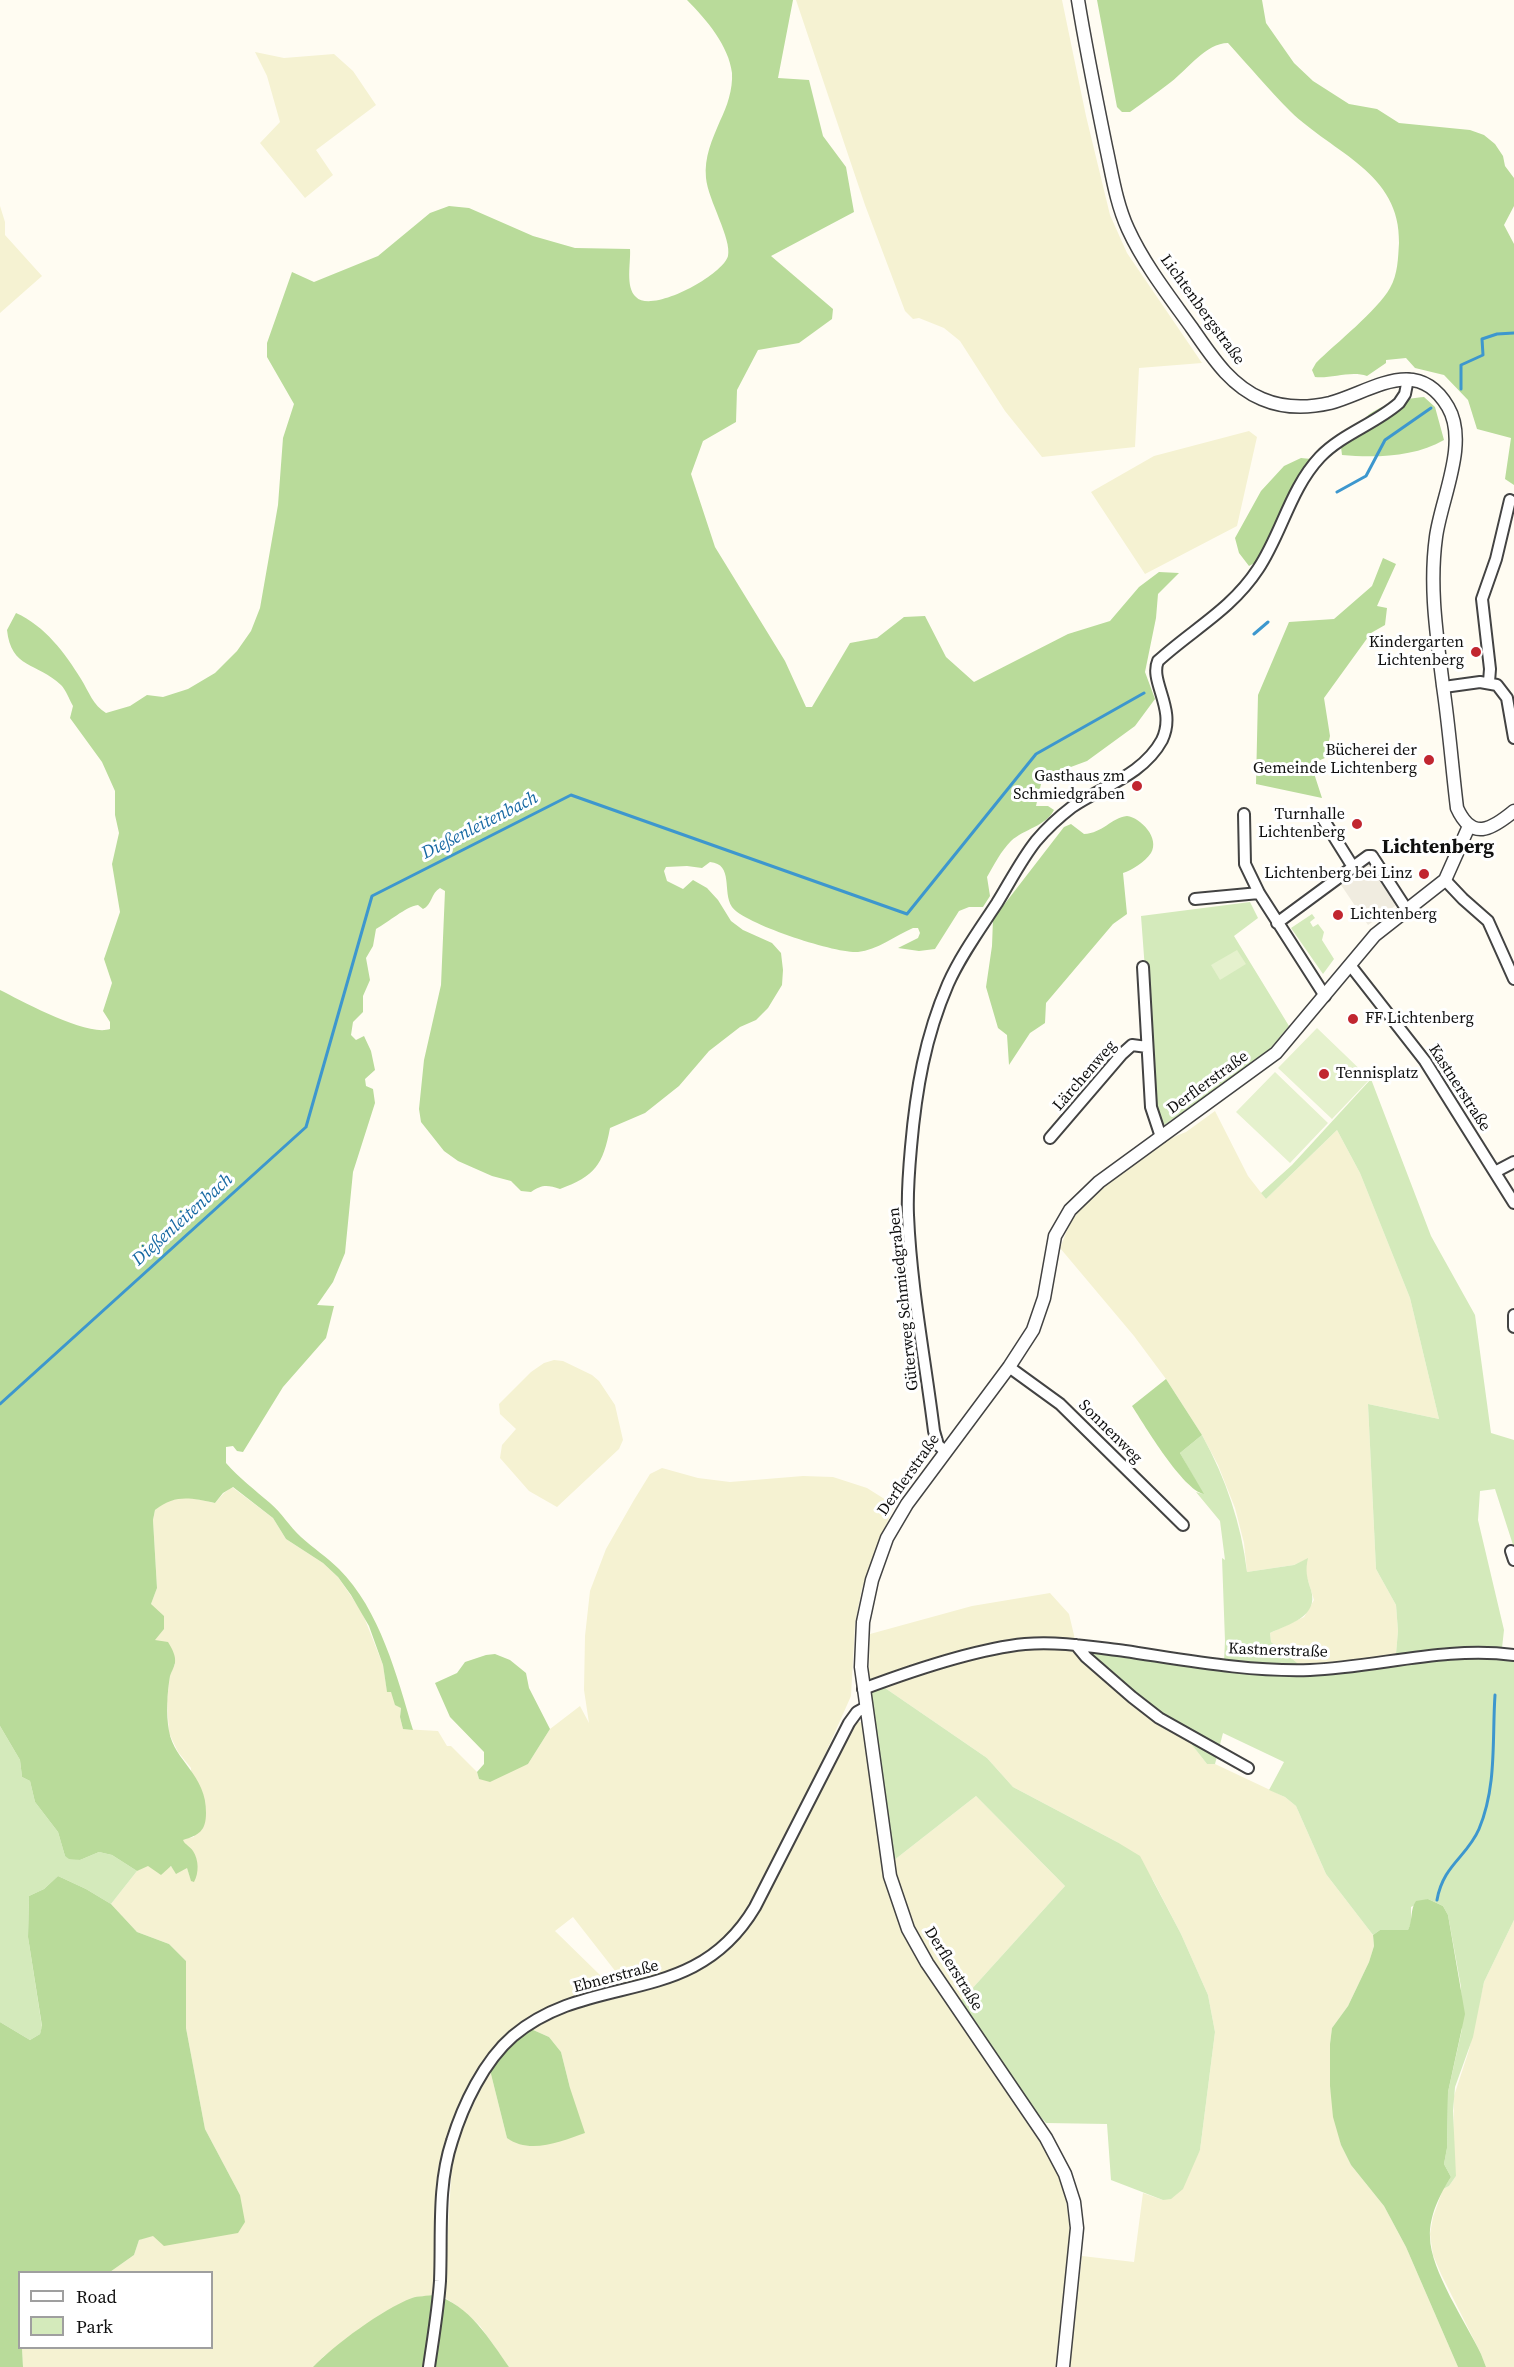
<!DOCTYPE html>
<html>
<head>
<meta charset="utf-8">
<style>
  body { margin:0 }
  #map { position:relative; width:1514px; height:2367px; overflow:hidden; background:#fffcf2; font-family:"Source Serif 4",serif }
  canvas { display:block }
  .legend { position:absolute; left:18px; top:2271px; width:195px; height:78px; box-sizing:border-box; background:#fff; border:2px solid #9f9f9f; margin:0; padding:8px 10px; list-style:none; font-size:18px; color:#101010 }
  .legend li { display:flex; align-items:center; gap:12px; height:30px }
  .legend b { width:30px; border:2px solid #9f9f9f }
</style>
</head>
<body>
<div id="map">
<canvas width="1514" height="2367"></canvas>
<ul class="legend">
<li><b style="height:8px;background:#fff"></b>Road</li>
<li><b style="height:16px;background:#d4eabb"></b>Park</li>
</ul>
</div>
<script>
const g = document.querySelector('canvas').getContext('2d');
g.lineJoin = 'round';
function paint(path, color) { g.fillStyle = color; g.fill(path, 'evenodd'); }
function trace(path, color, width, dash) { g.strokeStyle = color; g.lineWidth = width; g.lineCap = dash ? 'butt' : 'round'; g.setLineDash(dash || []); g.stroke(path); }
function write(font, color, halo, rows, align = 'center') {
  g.font = font + ' "Source Serif 4",serif'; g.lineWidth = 6; g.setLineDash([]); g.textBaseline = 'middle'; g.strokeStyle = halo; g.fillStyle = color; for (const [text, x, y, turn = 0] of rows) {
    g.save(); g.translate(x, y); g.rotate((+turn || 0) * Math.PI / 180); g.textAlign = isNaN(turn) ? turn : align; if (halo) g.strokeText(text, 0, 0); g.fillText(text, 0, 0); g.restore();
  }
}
const farmland = new Path2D(`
  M796,0H1062L1086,116L1110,215L1127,253L1202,363L1139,368L1135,447L1042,457L1005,411L960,341L944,328L919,318L913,319L905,311L865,205Z
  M255,52L284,58L334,54L353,71L376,105L316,150L333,175L305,198L260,143L280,122L267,76Z
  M0,206L5,222V235L42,276L0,313Z
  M1249,431L1257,437L1237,526L1145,574L1091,492L1154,456Z
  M1215,1111L1248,1176L1266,1199L1337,1130L1360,1173L1410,1298L1439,1419L1368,1404L1376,1569L1396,1605L1398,1631L1396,1654L1393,1658L1301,1666L1271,1642L1270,1633L1304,1617L1314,1600L1305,1571L1307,1559L1294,1565L1247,1572L1244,1543L1235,1508L1218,1465L1202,1435L1166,1379L1134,1336L1060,1248L1070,1223L1079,1211L1104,1187L1171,1138L1186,1132Z
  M554,1360L563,1361L592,1375L599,1381L615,1405L623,1440L619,1449L557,1507L529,1491L500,1458L502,1445L516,1429L500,1414L499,1404L531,1372L544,1363Z
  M662,1468L698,1478L730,1482L803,1476L833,1477L867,1488L894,1505L862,1588L855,1624L851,1696L816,1775L747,1911L732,1931L710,1952L680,1968L629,1984L623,1981L573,1917L555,1931L600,1975L602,1985L596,1992L515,2029L452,2124L440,2170L434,2295L412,2298L324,2356L313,2367H23L22,2348H212V2272H110L134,2255L139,2240L240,2195L205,2129L186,2028V1961L169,1944L137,1932L111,1904L137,1871L148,1865L187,1868L191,1880L182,1839L194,1837L191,1768L178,1752L169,1733L167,1701L170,1674L175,1664L155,1640L151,1604L157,1588L153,1520L155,1510L166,1501L187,1497L215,1503L224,1493L232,1487L273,1518L286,1539L323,1563L338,1577L362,1612L383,1665L387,1691L391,1692L401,1708L400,1717L403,1729L438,1731L447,1746H451L477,1772L479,1779L528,1764L550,1729L580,1706L589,1723L584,1690L585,1636L590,1591L606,1549L634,1500L650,1474Z
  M1050,1593L1069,1614L1078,1652L1185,1736L1207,1764H1215L1285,1797L1296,1806L1326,1874L1373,1935L1374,1946L1369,1962L1348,2006L1332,2028L1330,2044V2086L1341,2145L1351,2165L1384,2206L1406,2247L1458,2367H1069L1082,2256L1134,2262L1143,2193L1163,2200L1200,2150L1215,2032L1208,1995L1181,1934L1153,1880L1117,1842L1013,1787L987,1758L869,1677L870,1634L972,1606Z
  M856,1722H861L863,1725L882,1862L888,1890L908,1943L931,1981L1044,2148L1061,2180L1066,2198L1070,2231V2246L1057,2367H509L480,2326L460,2308L444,2297L452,2163L458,2137L490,2070L507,2138L570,2088L561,2052L549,2037L531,2029L571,2010L653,1989L681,1979L705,1967L721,1956L752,1922L849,1729Z
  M976,1796L1065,1886L960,2002L916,1932L901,1893L893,1861Z
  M1514,1920V2367H1486L1481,2354L1441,2274L1433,2255L1430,2234L1433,2217L1443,2189L1449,2186L1456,2176L1453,2153L1454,2096L1469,2050L1484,1982Z`);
const green = new Path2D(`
  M1250,902L1258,918L1234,936L1289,1026L1263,1057L1164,1125L1155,1104L1141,916Z
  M1312,914L1315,918L1310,922L1313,927L1318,924L1324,932L1322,940L1334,959L1323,974L1291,928Z
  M1371,1079L1431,1236L1475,1315L1491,1433L1514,1440V1548L1495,1489L1480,1491L1478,1520L1504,1630L1502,1648L1499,1650L1393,1658L1396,1654L1398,1631L1396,1605L1376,1569L1368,1404L1439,1419L1410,1298L1360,1173L1337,1130L1266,1199L1261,1193L1292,1165Z
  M1202,1435C1226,1479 1241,1523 1247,1572L1294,1565L1308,1558C1305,1571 1307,1578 1311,1590C1319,1617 1289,1624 1270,1633L1271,1642L1301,1666L1224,1662L1225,1641L1222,1558L1225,1560L1220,1521L1196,1492L1203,1494L1180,1453Z
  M1077,1648L1249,1672L1480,1655L1514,1660V1920L1484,1982L1473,2037L1455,2087L1453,2111L1456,2176L1449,2186L1443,2189L1451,2177L1444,2164L1447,2148L1448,2092L1462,2029L1461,1987L1448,1915L1443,1906L1428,1899L1411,1907V1923L1408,1930H1380L1373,1935L1326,1874L1296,1806L1285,1797L1269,1790L1284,1762L1223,1733L1215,1764H1207L1185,1736Z
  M869,1677L987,1758L1013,1787L1117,1842L1140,1856L1181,1934L1208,1995L1215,2032L1200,2150L1183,2189L1171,2199L1163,2200L1111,2180L1107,2124L1046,2123L1029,2104L960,2002L1065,1886L976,1796L893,1861L870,1697Z
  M0,1726L20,1760L22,1777L30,1781L35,1802L58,1832L65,1856L80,1860L99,1852L112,1855L137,1871L111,1904L86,1889L58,1876L44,1889L29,1896L28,1937L42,2027L40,2034L30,2040L0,2022Z`);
const forest = new Path2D(`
  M687,0H793L778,78L809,80L823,136L846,167L854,212L771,256L833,309L832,319L799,343L758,350L737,390L736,422L703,441L691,474L715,547L785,661L806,707H812L850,643L877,638L904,617L925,616L946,657L974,682L1068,634L1110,621L1139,587L1159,572L1179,573L1158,594L1156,618L1145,672L1155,699L1135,726L1087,761L1060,771L1040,772L1041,784L1036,806H1048L1054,810C1046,826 1024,829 1011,841C1001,851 994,865 987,877L990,896L983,907H969L959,911L935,949L919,951L898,948L918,938L920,933L918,928H913C895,936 877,950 858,952C837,954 744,924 732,907C722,892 734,864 710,862L702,868L687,866L666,867L664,871L667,881L683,889L693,880L707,888L718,900L731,921L743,930L772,943L781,953L783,970L782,985L768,1008L756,1020L740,1027L709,1051L679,1086L645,1113L610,1128C603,1165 595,1176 560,1189C548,1185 542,1184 531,1192L521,1191L511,1181L492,1176L458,1161L444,1151L421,1122L419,1109L424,1060L441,985L445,891L440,888C431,893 432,905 423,909L418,905C405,907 389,922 376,929L373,946L366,958L370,980L363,996V1012L353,1022L351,1035L356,1040L364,1036L371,1051L375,1070L365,1079L366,1086L373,1089L375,1103L353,1172L345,1253L333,1282L317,1305L334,1306L326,1338L283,1387L243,1452L237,1451L233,1446L226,1447V1463C239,1478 255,1490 270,1503C282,1513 289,1526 301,1537C313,1548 327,1557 339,1569C380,1610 397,1676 413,1730L403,1729L400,1717L401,1708L395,1705L391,1692H387L383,1665L369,1626L351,1595L338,1577L323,1563L286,1539L273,1518L233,1487L223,1493L215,1503C190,1498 176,1494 155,1510L153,1520L157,1588L151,1604L164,1616V1629L155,1640L168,1642C172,1649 176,1655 175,1663C174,1668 171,1672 170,1676C167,1694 166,1714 169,1731C174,1761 207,1775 206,1813C206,1831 199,1835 183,1840C185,1845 190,1846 193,1851C199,1860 199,1873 194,1882L191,1881L187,1868L176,1874L171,1866L161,1875L148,1866L137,1871L112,1855L99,1852L80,1860L69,1859L65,1856L58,1832L35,1802L30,1781L22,1777L20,1760L0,1726V990C22,1001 87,1037 110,1029V1022L103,1011L112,983L104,959L120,912L112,864L119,833L115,815V791L102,762L70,718L73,706C69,699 66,690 61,685C37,662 11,669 7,630L16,613C45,626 65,653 81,679C89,692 93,705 106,713L130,706L147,695L163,697L188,689L215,673L237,651L251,631L260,608L278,505L283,438L294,404L267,357V343L292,272L314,282L378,256L430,213L449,206L469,208L533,236L575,248L630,249C631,263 625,287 636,297C652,314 723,275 728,256C732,239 708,200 706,178C704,157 712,140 720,121C727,107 733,89 732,73C729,46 706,19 687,0Z
  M1097,0H1262L1266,23L1294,63L1313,81L1349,104L1377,109L1399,123L1470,130L1484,135L1495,144L1503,156L1505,166L1514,178V206L1504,225L1514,244V485L1505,479L1511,438L1477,429L1468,400L1444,375L1415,368L1406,358L1386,360V363L1367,376C1351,370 1331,379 1315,377L1312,370L1316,363C1336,343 1377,311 1390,288C1398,274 1398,258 1399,243C1401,173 1333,153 1290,111C1269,90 1249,66 1228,43C1206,43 1188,69 1171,82C1158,92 1144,102 1130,112H1122L1117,107Z
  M1424,397L1435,407L1444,440C1415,457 1375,458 1342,455L1341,447L1358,437C1359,432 1360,427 1362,423C1370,406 1408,398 1424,397Z
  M1301,458L1311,459L1258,561L1249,566L1239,553L1235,538L1261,491L1284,466Z
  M1383,558L1396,564L1377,606L1387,608L1385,625L1371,633L1324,698L1330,736L1325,758L1311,764L1322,798L1256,784L1258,695L1289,622L1334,619L1372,586Z
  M1127,816C1141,818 1160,838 1151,853C1145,862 1132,870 1123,873L1127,914L1113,924L1046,1003L1045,1023L1030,1033L1009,1065L1007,1035L998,1028L986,987L992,946L993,919L1064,827L1071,824L1084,834C1103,833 1111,818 1127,816Z
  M1166,1379L1202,1435L1180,1453L1204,1494C1183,1490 1145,1426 1132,1406Z
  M495,1654L510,1660L526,1673L529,1688L550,1729L528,1764L490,1782L479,1779L477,1772L484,1764V1752L450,1717L435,1683L457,1673L465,1662L486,1655Z
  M58,1876L86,1889L111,1904L137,1932L169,1944L186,1961V2028L205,2129L240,2195L245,2222L238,2233L164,2246L153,2236L139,2240L134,2255L110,2272H20V2348H22L23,2367H0V2022L30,2040L40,2034L42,2026L28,1937L29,1896L44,1889Z
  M1428,1899L1443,1906L1448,1915L1465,2014L1448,2092L1447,2148L1444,2164L1451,2177C1440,2194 1429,2216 1430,2237C1430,2270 1467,2324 1481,2354L1486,2367H1458L1406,2247L1384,2206L1351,2165L1341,2145L1333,2117L1330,2086V2044L1332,2028L1348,2006L1369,1962L1374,1946L1373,1935L1380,1930H1408C1413,1920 1410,1909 1416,1901Z
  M531,2029L549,2037L561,2052L570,2088L585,2133C562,2141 530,2155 507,2138L490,2070L516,2039Z
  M434,2295C469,2304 490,2340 509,2367H313C334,2345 383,2309 412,2298C418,2296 427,2296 434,2295Z`);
const pitch = new Path2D(`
  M1237,950L1246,964L1220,980L1211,965Z
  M1317,1028L1370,1079L1332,1119L1278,1068Z
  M1275,1072L1328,1123L1290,1163L1236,1112Z`);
const plaza = new Path2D(`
  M1368,861L1398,904L1368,925L1339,882Z`);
const stream = new Path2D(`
  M1461,389V365L1483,355L1482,339L1497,334L1514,333
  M1337,492L1366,476L1385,440L1431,408
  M1254,634L1268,622
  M0,1404L306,1127L372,896L571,795L907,914L1036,754L1144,693
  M1437,1900C1443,1865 1467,1857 1479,1829C1497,1786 1492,1740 1495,1695`);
const minor = new Path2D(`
  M1489,682L1490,669L1482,599L1496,559L1510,500
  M1444,687L1480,682L1497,685L1507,698L1514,738
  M1244,814L1245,864L1259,893L1325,996
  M1353,867L1368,856H1372L1407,910
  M1445,880L1463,899L1488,921L1514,979
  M1195,899L1259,893
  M1277,923L1353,867L1323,819
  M1350,965L1425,1061L1514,1203
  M1143,967L1151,1107L1161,1137
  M1050,1138L1122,1054L1132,1045L1147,1047
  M1495,1172L1514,1162
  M1514,1315V1327
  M1009,1367L1060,1404L1183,1525
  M945,1451L938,1445L934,1431C925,1359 911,1287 908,1215C907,1192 909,1169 911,1147C916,1090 925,1037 948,984C961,955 980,929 997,903C1010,882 1021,860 1036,841C1047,828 1059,817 1072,807C1103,786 1143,775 1162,740C1177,709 1149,682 1158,661C1193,629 1231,610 1258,569C1282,533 1290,489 1320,457C1342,434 1375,424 1399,403L1405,394L1408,379
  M1511,1551L1514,1560
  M1076,1645L1086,1657L1132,1697L1159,1718L1248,1768
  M863,1689C911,1671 975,1649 1025,1644C1058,1641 1092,1647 1125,1651C1186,1660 1249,1672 1310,1670C1378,1667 1446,1646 1514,1655
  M429,2367C433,2339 438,2310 440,2281C442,2235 437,2186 452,2141C463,2105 484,2061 513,2036C592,1970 694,2010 755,1907L849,1723L857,1712L866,1707`);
const tertiary = new Path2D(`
  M1078,0C1086,49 1096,98 1106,147C1112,174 1116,203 1128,229C1144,264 1169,296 1192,328C1211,355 1229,385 1262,399C1283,408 1308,408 1330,403C1371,392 1417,354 1448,407C1469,443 1441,499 1436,537C1429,588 1437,636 1443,686C1449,726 1452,767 1457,808C1472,841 1491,830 1514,811
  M1063,2367L1077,2228L1074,2202L1065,2174L1046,2138L927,1963L908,1929L890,1876L861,1667L863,1622L872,1580L887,1538L907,1504L1009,1367L1033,1330L1044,1298L1055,1236L1070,1210L1099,1182L1276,1053L1375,935L1445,880L1469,826`);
const markers = [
  [1476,652,6,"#c12630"],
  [1429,760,6,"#c12630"],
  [1137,786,6,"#c12630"],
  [1357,824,6,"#c12630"],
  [1424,874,6,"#c12630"],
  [1338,915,6,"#c12630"],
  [1353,1019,6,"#c12630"],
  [1324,1074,6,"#c12630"]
];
const streetNames = [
  ["Lichtenbergstraße",1202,310,54],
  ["Lärchenweg",1085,1076,-49],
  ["Derflerstraße",1208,1083,-36],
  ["Kastnerstraße",1459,1088,57],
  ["Güterweg Schmiedgraben",904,1299,-96],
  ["Sonnenweg",1110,1432,45],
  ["Derflerstraße",909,1475,-55],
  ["Kastnerstraße",1278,1651,2],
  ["Derflerstraße",953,1969,58],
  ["Ebnerstraße",616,1977,-15]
];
const poiNames = [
  ["Kindergarten",1464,643],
  ["Lichtenberg",1464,661],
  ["Bücherei der",1417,751],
  ["Gemeinde Lichtenberg",1417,769],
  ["Gasthaus zm",1125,777],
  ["Schmiedgraben",1125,795],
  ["Turnhalle",1345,815],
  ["Lichtenberg",1345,833],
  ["Lichtenberg bei Linz",1412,874],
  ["Lichtenberg",1350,915,"left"],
  ["FF Lichtenberg",1365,1019,"left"],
  ["Tennisplatz",1336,1074,"left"]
];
const waterNames = [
  ["Dießenleitenbach",480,826,-27],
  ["Dießenleitenbach",183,1220,-42]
];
const quarterNames = [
  ["Lichtenberg",1438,848]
];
paint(farmland, '#f5f2d2');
paint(green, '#d4eabb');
paint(forest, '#b9db9a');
paint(pitch, '#e5f1cd');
paint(plaza, '#f0ece0');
trace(stream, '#3d97ce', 3);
trace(minor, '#434343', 14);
trace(tertiary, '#434343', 15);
trace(minor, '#fff', 10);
trace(tertiary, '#fff', 12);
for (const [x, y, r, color] of markers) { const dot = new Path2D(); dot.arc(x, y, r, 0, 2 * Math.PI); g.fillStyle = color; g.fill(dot); trace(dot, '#fff', 2); }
write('16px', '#101010', '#fff', streetNames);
write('16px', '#101010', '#fff', poiNames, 'right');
write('italic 18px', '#1769a3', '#fff', waterNames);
write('bold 20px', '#101010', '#fff', quarterNames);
</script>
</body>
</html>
